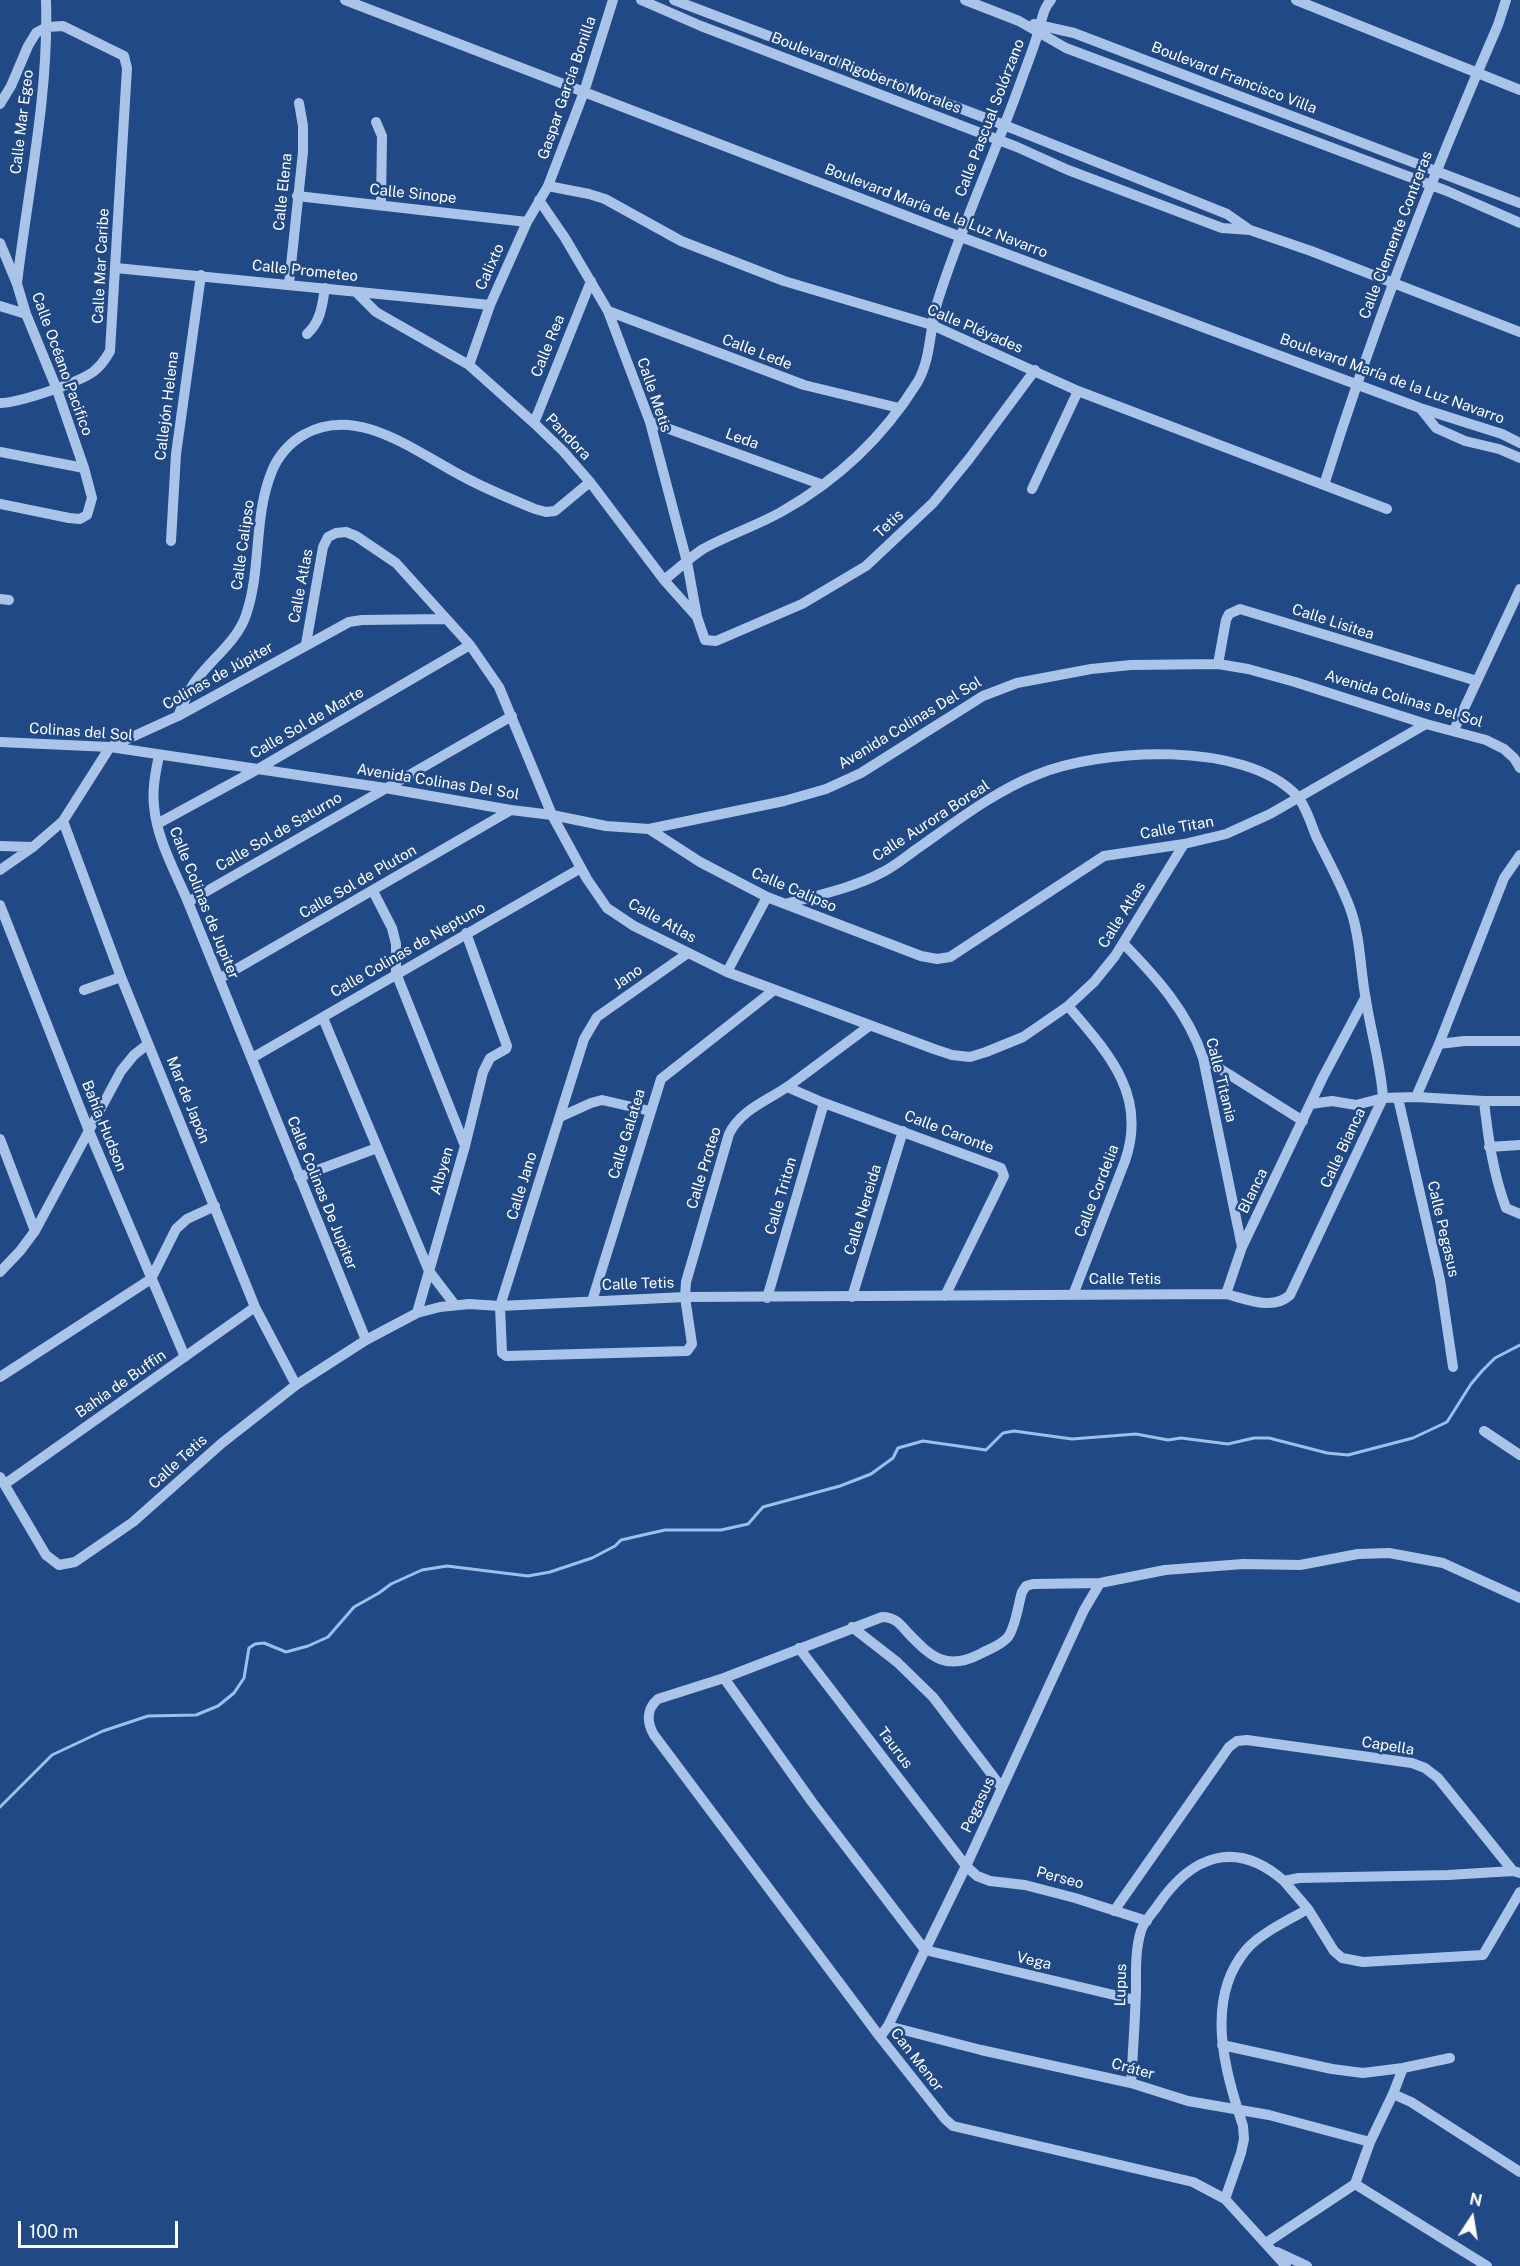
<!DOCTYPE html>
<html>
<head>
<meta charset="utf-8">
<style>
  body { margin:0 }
  #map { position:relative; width:1520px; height:2266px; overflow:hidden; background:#214986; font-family:"Public Sans",sans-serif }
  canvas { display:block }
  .north { position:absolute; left:1442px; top:2188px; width:60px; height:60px; -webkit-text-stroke:4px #214986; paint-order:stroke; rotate:12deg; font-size:16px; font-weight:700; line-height:24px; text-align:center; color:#fff }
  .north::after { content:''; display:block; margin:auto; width:21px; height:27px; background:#fff; clip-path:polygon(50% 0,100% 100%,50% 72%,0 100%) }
  .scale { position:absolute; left:18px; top:2221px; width:160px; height:27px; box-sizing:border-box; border:3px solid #fff; border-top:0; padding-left:8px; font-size:18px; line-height:21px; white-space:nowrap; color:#fff; -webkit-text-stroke:4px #214986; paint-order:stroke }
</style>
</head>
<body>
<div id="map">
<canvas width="1520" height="2266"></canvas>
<div class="north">N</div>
<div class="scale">100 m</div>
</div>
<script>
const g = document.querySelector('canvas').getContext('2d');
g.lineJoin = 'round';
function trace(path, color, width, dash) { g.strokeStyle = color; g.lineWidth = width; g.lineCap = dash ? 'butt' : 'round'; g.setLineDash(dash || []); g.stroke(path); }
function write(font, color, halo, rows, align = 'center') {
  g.font = font + ' "Public Sans",sans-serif'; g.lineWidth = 5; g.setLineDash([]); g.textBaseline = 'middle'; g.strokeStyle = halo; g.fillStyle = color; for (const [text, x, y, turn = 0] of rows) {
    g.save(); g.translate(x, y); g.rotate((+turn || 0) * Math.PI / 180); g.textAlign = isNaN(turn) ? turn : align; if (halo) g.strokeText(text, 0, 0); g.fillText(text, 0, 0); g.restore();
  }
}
const stream = new Path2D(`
  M0,1807L52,1755L103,1731L148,1716L196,1715L218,1706L234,1693L244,1678L249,1648L255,1644L264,1643L286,1652L308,1646L328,1637L354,1607L379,1593L391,1584L422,1570L447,1566L528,1576L550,1572L592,1558L615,1546L621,1540L665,1530H721L748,1524L763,1507L840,1486L871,1474L893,1458L898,1448L923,1441L986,1450L1003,1433L1014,1431L1072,1439L1136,1434L1168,1440L1181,1438L1228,1444L1254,1438H1269L1327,1453L1348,1455L1413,1438L1447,1422L1471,1384L1482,1371L1495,1358L1520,1345`);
const minor = new Path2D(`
  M345,0L961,237L1420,408L1502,434L1520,443
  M641,0L701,26L1017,147L1068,170L1222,228L1250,230L1311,251L1520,332
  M674,0L1004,125L1227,214L1250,230
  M965,0L1019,21L1066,48L1447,191L1520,223
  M1296,0L1520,90
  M1034,24L1074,33L1520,203
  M0,104L11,86L28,46L36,33L47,27L63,26L124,56L127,68L110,351C105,360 101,366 93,372C77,383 19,403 0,403
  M376,122L382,136L381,205
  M548,186L589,194L605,199L681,241L784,281L932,325L1078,391L1387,509
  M297,196L527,222
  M539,200L565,238L608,311L650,422L687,562L697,617
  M0,243L17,284L26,314L56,387L84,468L92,498L87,515L80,519L69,518L0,504
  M116,268L490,305
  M17,283C28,189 49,95 46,0
  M289,284L303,152V126L299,103
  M356,292L376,312L469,365L534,423L563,451L590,482L664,580L697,617L705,640L716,641L802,604L866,566L933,503L969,459L1035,370
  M0,306L26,314
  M608,311L804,385L899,408
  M307,334C321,321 322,306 325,288
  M469,365L490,305L527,222L548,186L584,92L613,0
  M1420,408L1436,428L1465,441L1499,449L1520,458
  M650,422L823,485
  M534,423L591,281
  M0,452L84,468
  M1324,485C1373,328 1432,176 1498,25L1506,0
  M1032,489L1078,391
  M171,541L176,454L201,275
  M664,580C677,570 689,558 703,549C728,535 756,526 781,512C838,480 882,439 917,383C932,358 929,327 938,300C961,227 994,156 1020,84C1026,67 1033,50 1038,33C1042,21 1042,10 1051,0
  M0,599L9,600
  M306,644L323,547L328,537L336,533L346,532L356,536L396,563L470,645L499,687L552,815L587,879L607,908L634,926L727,972L934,1049L952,1055L970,1057L986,1052L1023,1037L1068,1006L1094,982L1115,956L1184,844
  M1218,664L1226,620L1229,614L1240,609L1477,681
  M178,716C183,705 187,693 194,683C210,660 237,642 246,615C262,568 253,517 272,471C278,456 290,442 305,434C358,404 417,453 464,477C486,489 511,499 535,509L546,512L555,511L590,482
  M1454,730L1520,589
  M0,742L110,747L385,788L511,810L552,815L606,826L649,829L784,801L826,789L861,773L983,696L1017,683L1091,669L1131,665L1218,664L1248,669L1295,682L1426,724L1486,740L1504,749L1514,758L1520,768
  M159,755C156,771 152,788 154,806C157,840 175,871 188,902L366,1340
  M63,821L121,977L255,1307L296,1385
  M157,824L258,769L470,645
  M649,829L700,862L767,897L921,956L937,959L950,957L1104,856L1184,844L1226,834L1270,814L1426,724
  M0,846L33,847
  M0,870L33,847L63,821L110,747L178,716L349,622L362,620L445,619
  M373,891L392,928L396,944V973L465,1146
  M188,902L512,716
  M785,904C818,895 853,888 883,872C897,865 909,854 921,846C958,820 994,792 1036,775C1101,748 1245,740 1297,796C1306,806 1311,824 1316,836C1328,861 1342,885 1351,911C1361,940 1360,970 1366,1000C1371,1033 1381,1065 1383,1098
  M0,905L89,1131L185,1357
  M1123,943C1156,977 1188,1012 1203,1058L1242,1247
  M688,953L597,1017L584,1039L500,1306L502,1353L506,1356L687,1351L692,1344L685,1297L686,1282L729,1134C741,1109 769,1100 790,1085C816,1066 842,1046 868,1027
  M727,972L767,897
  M219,979L511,810
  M84,990L121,977
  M1068,1006C1108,1053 1148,1095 1125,1161L1073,1295
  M323,1018L429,1271L455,1305
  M1439,1044L1504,878L1520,855
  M252,1058L581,868
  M1203,1058L1303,1121
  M787,1087L824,1103L1001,1168L1004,1176L945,1296
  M1416,1097L1439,1044L1464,1041H1520
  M1398,1098L1440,1280L1453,1367
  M1484,1101C1488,1137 1493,1173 1506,1208L1520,1214
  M1311,1104L1332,1101L1356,1105L1383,1098L1416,1097L1484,1101H1520
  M560,1117L591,1103L602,1100L650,1111
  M0,1139L35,1231
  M1489,1147L1520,1145
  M299,1177L377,1148
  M0,1272L20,1251L35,1231L121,1071L134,1055L148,1044
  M1226,1294L1242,1247L1323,1077L1365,998
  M852,1297L903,1131
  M767,1298L824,1103
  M592,1301L661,1079L774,990
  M417,1313L465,1146L483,1072L490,1058L506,1049L507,1046L466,933
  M0,1377L151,1279L176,1229L187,1219L215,1206
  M1484,1431L1520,1455
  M0,1477L46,1555L59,1565L75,1562L133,1522L222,1443L296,1385L366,1340L417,1313L440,1307L469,1304L500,1306L685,1297L1226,1294C1246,1299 1273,1311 1290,1295L1383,1098
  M5,1484L255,1307
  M852,1627L897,1662L933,1697L1002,1788
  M799,1648L966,1866L977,1876L990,1881L1025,1885L1075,1898L1147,1921
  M724,1678L812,1802L925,1950L1135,2000
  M1284,1881L1308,1909L1334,1951L1342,1958L1363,1962L1483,1955L1520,1892
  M1114,1911L1229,1747L1237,1741L1247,1740L1412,1763L1425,1768L1438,1778L1513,1871
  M888,2026L981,2050L1131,2083L1188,2101L1269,2115L1370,2142
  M880,2037L888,2026L966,1866L1084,1610L1100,1583
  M1222,2045L1332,2069L1363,2073L1403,2068L1450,2058
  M1131,2083C1133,2052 1135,2021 1136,1991C1136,1972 1135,1950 1141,1931C1143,1922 1153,1913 1158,1905C1192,1855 1236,1839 1284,1881L1299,1878L1448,1875L1513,1871L1520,1873
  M1393,2094L1411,2102L1520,2172
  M1355,2184L1487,2266
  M1225,2199L1241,2153L1244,2139L1243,2126C1225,2071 1204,2000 1246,1950C1259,1934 1290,1919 1308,1909
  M1266,2243L1355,2184L1370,2142L1393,2094L1403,2068
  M1277,2252L1307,2266
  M1286,2266L1225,2199L1193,2182L953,2126L945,2119L880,2037L654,1735C647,1723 646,1709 658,1699L724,1678L882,1617C895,1617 900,1624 908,1633C932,1658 947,1671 980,1654C989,1649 1002,1645 1008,1637C1016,1626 1018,1605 1022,1592L1026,1586L1033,1584L1100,1583L1165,1570L1243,1564L1300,1565L1358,1554L1389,1553L1443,1563L1520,1598`);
const streetNames = [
  ["Boulevard Rigoberto Morales",866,73,21],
  ["Boulevard Francisco Villa",1234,78,21],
  ["Gaspar García Bonilla",567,88,-71],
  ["Calle Pascual Solórzano",990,118,-69],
  ["Calle Mar Egeo",22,122,-83],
  ["Calle Elena",283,192,-84],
  ["Calle Sinope",413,194,6],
  ["Boulevard María de la Luz Navarro",936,211,21],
  ["Calle Clemente Contreras",1396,235,-69],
  ["Calle Mar Caribe",101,266,-87],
  ["Calixto",490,267,-66],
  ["Calle Prometeo",305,271,6],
  ["Calle Pléyades",975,329,23],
  ["Calle Rea",548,346,-68],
  ["Calle Lede",757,352,21],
  ["Calle Océano Pacifico",62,364,70],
  ["Boulevard María de la Luz Navarro",1392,379,20],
  ["Calle Metis",654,395,71],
  ["Callejón Helena",167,406,-83],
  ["Pandora",568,437,46],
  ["Leda",742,439,20],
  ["Tetis",889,524,-43],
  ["Calle Calipso",243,545,-82],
  ["Calle Atlas",301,586,-79],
  ["Calle Lisitea",1333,622,18],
  ["Colinas de Júpiter",218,676,-29],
  ["Avenida Colinas Del Sol",1404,699,17],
  ["Calle Sol de Marte",307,723,-30],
  ["Avenida Colinas Del Sol",910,723,-31],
  ["Colinas del Sol",81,732,4],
  ["Avenida Colinas Del Sol",438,782,9],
  ["Calle Aurora Boreal",931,821,-33],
  ["Calle Titan",1177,828,-10],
  ["Calle Sol de Saturno",279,832,-30],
  ["Calle Sol de Pluton",358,882,-30],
  ["Calle Calipso",794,890,23],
  ["Calle Colinas de Jupiter",204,903,68],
  ["Calle Atlas",1122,915,-58],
  ["Calle Atlas",662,921,29],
  ["Calle Colinas de Neptuno",408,950,-30],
  ["Jano",628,977,-35],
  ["Calle Titania",1221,1080,76],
  ["Mar de Japón",188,1100,68],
  ["Bahía Hudson",104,1126,68],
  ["Calle Caronte",949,1132,21],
  ["Calle Galatea",627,1134,-73],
  ["Calle Bianca",1343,1148,-65],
  ["Calle Proteo",704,1168,-73],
  ["Albyen",442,1171,-74],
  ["Calle Jano",522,1186,-73],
  ["Calle Cordelia",1097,1191,-69],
  ["Blanca",1253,1191,-64],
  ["Calle Colinas De Jupiter",322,1193,68],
  ["Calle Triton",781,1196,-74],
  ["Calle Nereida",863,1210,-73],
  ["Calle Pegasus",1443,1229,77],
  ["Calle Tetis",1125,1279],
  ["Calle Tetis",638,1284,-2],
  ["Bahía de Buffin",121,1384,-35],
  ["Calle Tetis",178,1462,-42],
  ["Capella",1388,1746,9],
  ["Taurus",895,1748,53],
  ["Pegasus",978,1805,-65],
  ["Perseo",1060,1878,15],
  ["Vega",1034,1961,13],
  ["Lupus",1121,1985,-88],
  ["Can Menor",917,2060,52],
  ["Cráter",1133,2069,15]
];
trace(stream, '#9ebfeb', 3);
trace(minor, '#aac4e9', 10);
write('15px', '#fff', '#214986', streetNames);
</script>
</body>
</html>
